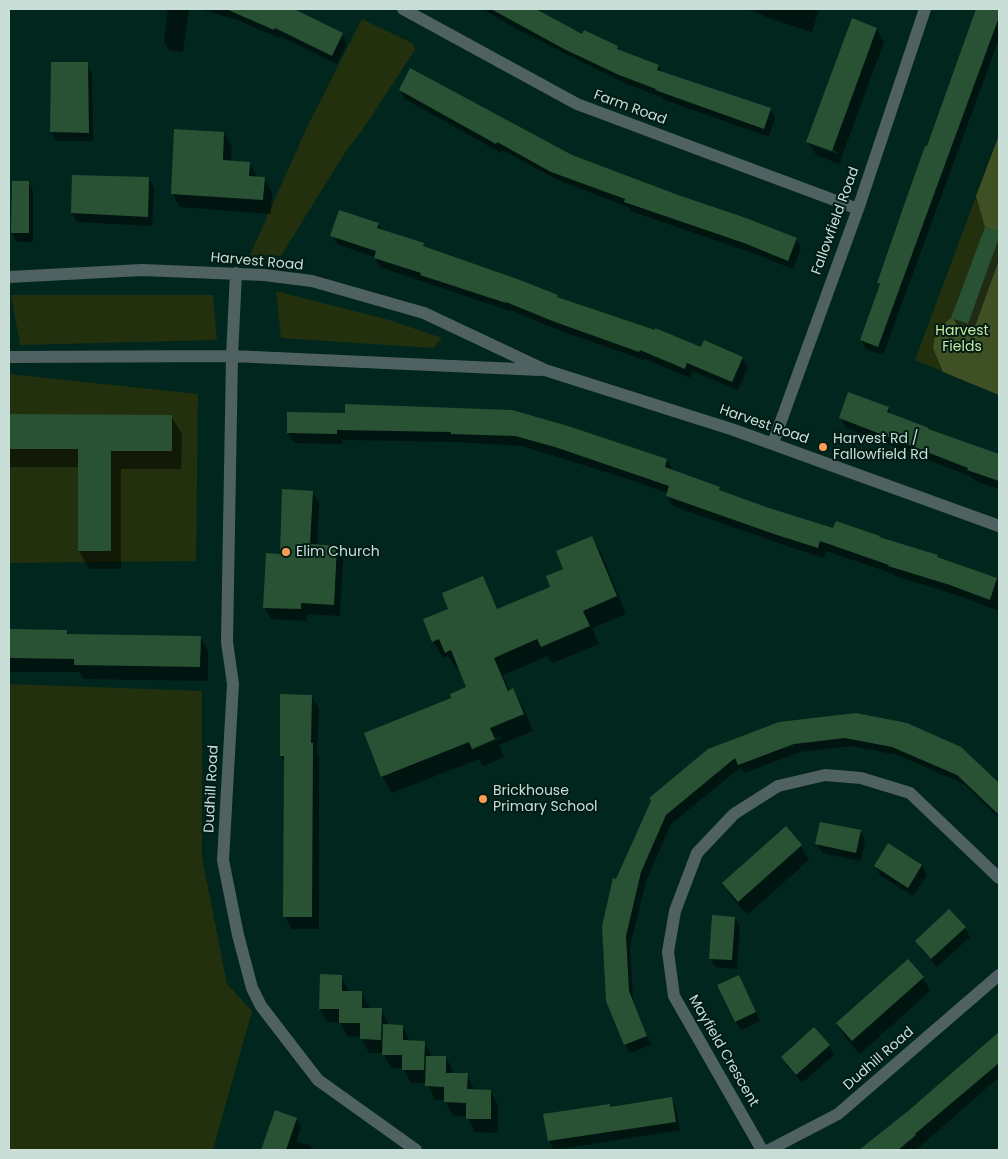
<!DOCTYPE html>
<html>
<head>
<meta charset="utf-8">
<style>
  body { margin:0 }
  #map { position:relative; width:1008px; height:1159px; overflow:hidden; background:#00261e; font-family:Poppins,sans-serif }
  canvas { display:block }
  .frame { position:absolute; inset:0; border:10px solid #caded8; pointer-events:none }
</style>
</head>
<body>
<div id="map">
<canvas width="1008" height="1159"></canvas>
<div class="frame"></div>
</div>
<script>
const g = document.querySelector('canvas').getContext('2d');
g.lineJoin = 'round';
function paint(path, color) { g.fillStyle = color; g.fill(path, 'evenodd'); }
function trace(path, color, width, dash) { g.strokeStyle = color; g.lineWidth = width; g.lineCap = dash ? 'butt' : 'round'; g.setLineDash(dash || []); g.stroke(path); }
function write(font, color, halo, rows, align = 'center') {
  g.font = font + ' Poppins,sans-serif'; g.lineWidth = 4; g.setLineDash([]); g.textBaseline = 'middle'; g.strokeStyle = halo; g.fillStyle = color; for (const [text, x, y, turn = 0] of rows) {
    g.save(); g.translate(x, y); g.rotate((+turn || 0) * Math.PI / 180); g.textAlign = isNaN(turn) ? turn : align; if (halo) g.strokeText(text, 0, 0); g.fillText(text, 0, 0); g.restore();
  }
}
const green = new Path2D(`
  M362,19L414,44L415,50L363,129L346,151L281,256L250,255L307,127Z
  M999,135V395L915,360Z
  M276,291L389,320L442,338L433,348L281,338Z
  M11,295H213L217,340L20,345Z
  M9,374L198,394L196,561L9,563Z
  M9,684L202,691V857L227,984L252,1011L213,1150H9Z`);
const forest = new Path2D(`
  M999,135V232L985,227L976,196Z
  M999,238V395L943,372L933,348L936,330L951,318L968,324Z`);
const shadow = new Path2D(`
  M168,9H189L183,52L169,50L164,41Z
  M199,9H288L342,34L347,43L337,64L280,36L279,38L238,20Z
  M483,9H533L583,36L617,47L620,52L658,66L663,74L770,109L775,118L769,137L662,99L661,97L624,83L518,30Z
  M745,9H818L819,10L812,32L765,17L763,15Z
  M978,9H999V39L883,355L866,349L861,340L881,287L878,283Z
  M877,29L884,42L839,164L816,155L808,141ZM817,144L838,152L837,154L817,147Z
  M52,64H87L92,73L93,141H56L51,132Z
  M400,90L571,156L796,239L801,248L793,269L750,252L630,211L628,207L558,180L502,150L501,153L405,99Z
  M224,133L232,147L231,162L249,163L257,177L264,178L272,192L271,214L180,207L172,193Z
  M149,179L154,188L152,226L77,222L72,213Z
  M28,182L33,191V242H17L12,233Z
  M378,224L382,230L423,244L425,248L557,296L559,299L702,349L742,358L748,367L738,390L692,371L690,378L645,359L644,360L561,331L511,310L510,311L380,267L374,257L337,244L332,235Z
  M985,228L999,234V260L973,332L958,327L953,318Z
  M346,406L667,460L673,472L719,488L721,492L769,509L834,529L880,539L937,556L938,558L997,579L999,581V611L957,595L895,576L894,574L826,551L824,558L781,544L673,506L667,496L668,493L625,478L522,446L457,442L343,440V444L294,443L288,433V413L346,414Z
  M888,408L892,415L928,429L929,431L999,456V489L975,481L972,477L846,428L840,417Z
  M9,415L171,416L182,434L181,469H121V569H89L79,551V467H9Z
  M312,492L319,503L317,546L336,547L343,559L340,616L307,614V621L271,619L264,607L281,555Z
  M592,538L602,555L626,614L592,628L599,644L552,663L548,656L503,675L510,691L513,690L523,707L533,731L499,745L504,757L483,766L479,759L392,793L382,776L453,699L468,688L459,668L456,669L448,656L443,658L433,641L450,609L482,578L498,610L552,587L565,569ZM500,736L501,738L472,750V748Z
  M9,630L67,631L69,636L200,637L208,651V681L83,679L80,672H9Z
  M311,696L319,708L317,753L319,757V929H292L285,917L286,763L281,756Z
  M779,723L961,748L999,785V814L997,816L964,784L898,755L851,746L800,752L744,773L741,767L671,824L646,881L630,946L633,1001L651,1045L630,1053L625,1044L617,881L652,802Z
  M786,828L801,846L809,860L747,915L731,896L723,883Z
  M860,831L865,840L861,861L822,853L817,844Z
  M889,845L922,866L927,875L913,896L880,875L875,866Z
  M735,918L740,927L737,969L715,967L710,958Z
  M965,928L970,937L937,967L922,950L916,941Z
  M341,976L349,992H361L369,1006V1009H381L389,1026H403L410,1042H424L432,1057H446L453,1071V1074L467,1075L475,1091H490L498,1105V1133L475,1132L467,1116H453L445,1100H435L427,1083H411L403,1068H391L383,1053H369L361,1037L348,1036L340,1023L328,1022L320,1009Z
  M923,978L930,991L860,1054L845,1037L837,1023Z
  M743,985L760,1021L741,1030L736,1022Z
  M814,1029L829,1046L834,1055L802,1083L787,1066L782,1057Z
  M999,1034V1077L916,1150H867L865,1147Z
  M671,1099L676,1108L680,1130L554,1150L549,1141L609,1106L611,1108Z
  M276,1111L296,1119L301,1126L296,1142L310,1145L313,1150H262Z`);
const building = new Path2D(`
  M226,9H294L343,33L332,56L275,28L274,30Z
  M491,9H536L582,34L584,30L618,46L617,49L659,65L657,70L771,108L764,129L655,90L656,89L619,75L564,49Z
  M976,9H999V17L878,347L860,340L880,284L877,283L908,194L925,146H927Z
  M852,18L877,28L832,151L806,142Z
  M51,62H88L89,133L50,132Z
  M410,68L572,155L678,195L746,218L797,238L788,261L744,243L624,202L625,199L551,172L497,142L496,144L399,90Z
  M174,129L224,132L223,160L250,162L249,176L265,177L263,200L171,194Z
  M72,175L149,177L148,217L71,213Z
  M12,181H29V233H11Z
  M339,210L379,223L377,228L424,243L423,246L520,280L558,295L557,297L655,330V328L701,347L704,340L743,357L732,382L687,363L685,369L640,350L639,352L555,322L506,302V303L420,275L421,273L374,258L376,251L330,236Z
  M985,227L999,232V238L968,324L951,318Z
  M848,392L889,407L887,412L929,428L928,429L999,454V481L967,470L968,468L839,418Z
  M345,404L512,410L571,427L667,459L665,467L720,487L719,490L769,508L833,528L836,521L880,536L879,537L938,555L937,557L997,578L990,600L950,585L888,566L889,565L820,541L818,548L774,534L666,496L669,486L555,447L515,436L451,434V432L337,430V434L287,433V412L345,413Z
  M9,414L172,415V451H111V551H78V449H9Z
  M282,489L313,491L310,544L337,546L334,605L301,603V609L263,608L266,553L280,554Z
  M592,536L617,596L583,611L590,626L541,647L537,639L494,658L508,691L513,688L524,714L490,728L495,739L472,749L469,742L381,777L364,733L451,698L450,694L466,687L451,650L445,653L439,639L432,642L423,619L448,609L442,593L483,576L497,609L550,587L546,576L563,569L556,551Z
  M9,629L67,630V634L201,636L200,667L74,665V659L9,658Z
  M280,694L312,695L311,743H313L312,917H283L284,756H280Z
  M856,713L907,723L961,747L999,783V815L957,775L892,747L845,738L794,744L738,765L735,758L666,815L641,872L626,936L629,991L647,1036L624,1045L606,1001L602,926L613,878L616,879L651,801L649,798L708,749L779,722Z
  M820,822L861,830L856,853L815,844Z
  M786,826L802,845L738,902L722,883Z
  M888,843L922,865L908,888L874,866Z
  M949,909L966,927L931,959L915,941Z
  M712,915L735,917L732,960L709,959Z
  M908,959L924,977L852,1041L836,1023Z
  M320,974L342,975V991H362V1008H382L381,1040L360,1039V1023H339V1009H319Z
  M739,975L756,1012L735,1022L717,985Z
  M383,1024L403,1025V1040L425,1041L424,1070H402V1055H382Z
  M814,1027L830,1045L796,1075L781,1057Z
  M999,1032V1063L915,1134L916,1135L898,1150H859L908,1111Z
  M426,1056H446V1073H468L467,1089L491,1090V1119H466V1103L444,1102V1087L425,1086Z
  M672,1097L676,1122L548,1141L543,1114L610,1104V1107Z
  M275,1110L297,1118L286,1150H261Z`);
const minor = new Path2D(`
  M403,9L577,104L858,209
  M236,273L232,356L227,642L233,684L223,860L238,935L252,988L261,1006L318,1080L416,1150
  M9,277L142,270L264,275L312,281L424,313L545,370L734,430L999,526
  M9,357L232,356L540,370
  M773,443L858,209L925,9
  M762,1150L674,996L668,952L675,911L697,853L734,814L778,786L825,775L861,778L910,793L999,878
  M769,1150L838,1114L999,975`);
const markers = [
  [823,447,5,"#fc9d54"],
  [286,552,5,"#fc9d54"],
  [483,799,5,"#fc9d54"]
];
const streetNames = [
  ["Farm Road",630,108,20],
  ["Fallowfield Road",836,221,-70],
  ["Harvest Road",257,262,5],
  ["Harvest Road",764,425,19],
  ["Dudhill Road",212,789,-87],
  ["Mayfield Crescent",723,1051,60],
  ["Dudhill Road",879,1059,-41]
];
const parkNames = [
  ["Harvest",962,331],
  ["Fields",962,347]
];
const poiNames = [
  ["Harvest Rd /",833,439],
  ["Fallowfield Rd",833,455],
  ["Elim Church",296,552],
  ["Brickhouse",493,791],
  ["Primary School",493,807]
];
paint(green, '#23300d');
paint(forest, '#3e5024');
paint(shadow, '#0007');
paint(building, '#295234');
trace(minor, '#506162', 12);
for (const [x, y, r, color] of markers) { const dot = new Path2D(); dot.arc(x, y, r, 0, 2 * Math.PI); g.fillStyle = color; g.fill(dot); trace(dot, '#011c15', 2); }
write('14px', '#caded8', '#011c15', streetNames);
write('14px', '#cae9a0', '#011c15', parkNames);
write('14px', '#caded8', '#011c15', poiNames, 'left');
</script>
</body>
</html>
